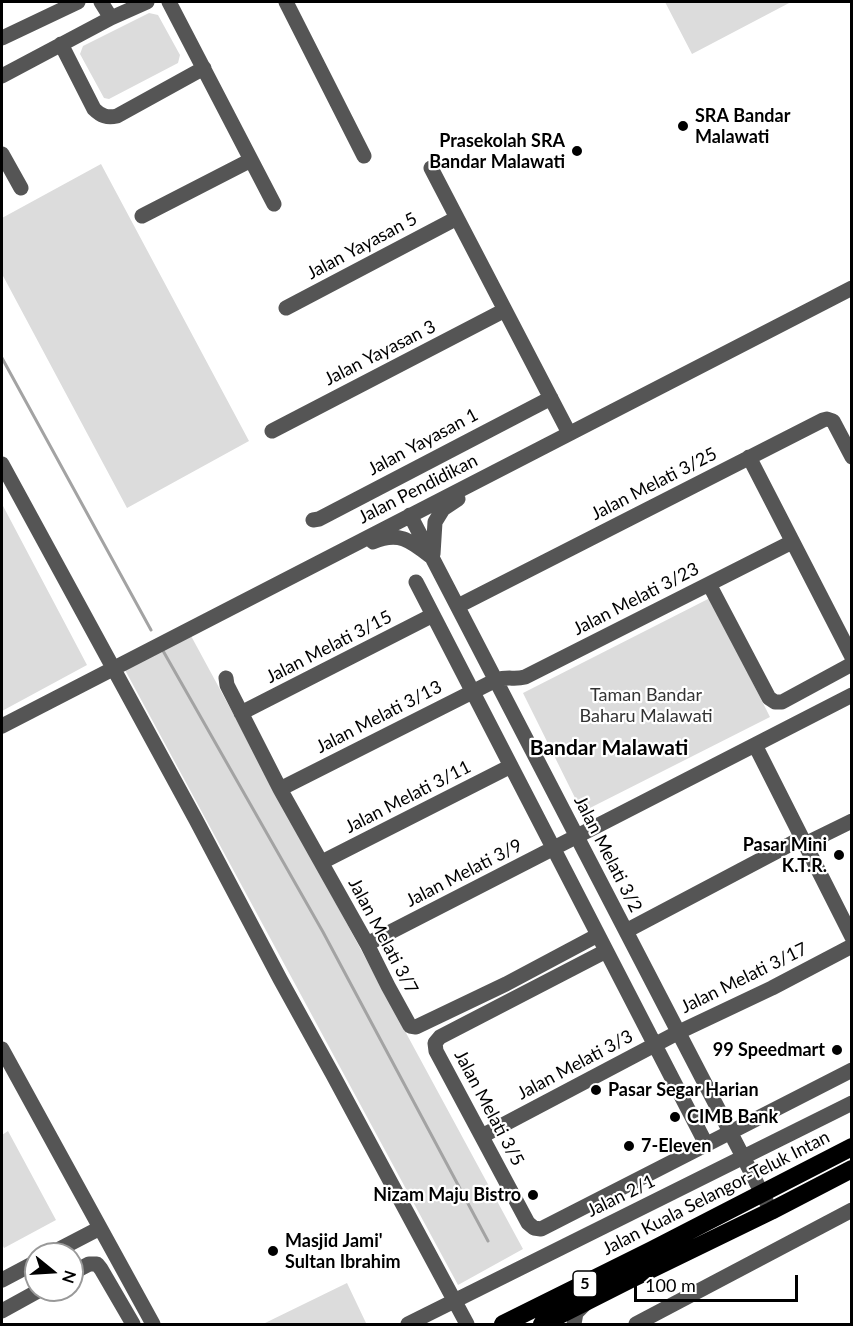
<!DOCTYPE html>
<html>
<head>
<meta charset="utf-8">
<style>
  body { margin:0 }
  #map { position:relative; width:853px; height:1326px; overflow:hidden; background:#fff; font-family:Lato,sans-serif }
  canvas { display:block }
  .frame { position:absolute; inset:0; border:3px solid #000; pointer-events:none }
  .north { position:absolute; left:24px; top:1242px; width:60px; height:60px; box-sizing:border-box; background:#fff; border:2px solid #999; border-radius:50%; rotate:108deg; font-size:16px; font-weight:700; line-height:24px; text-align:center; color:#000 }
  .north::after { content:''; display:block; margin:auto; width:21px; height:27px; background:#000; clip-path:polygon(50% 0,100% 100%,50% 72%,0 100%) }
  .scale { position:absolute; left:634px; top:1275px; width:164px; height:27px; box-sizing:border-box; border:3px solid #000; border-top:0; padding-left:8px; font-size:18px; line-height:21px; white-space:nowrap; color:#000; -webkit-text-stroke:4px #fff; paint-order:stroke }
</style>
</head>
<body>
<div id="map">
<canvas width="853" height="1326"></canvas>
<div class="frame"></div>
<div class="north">N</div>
<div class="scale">100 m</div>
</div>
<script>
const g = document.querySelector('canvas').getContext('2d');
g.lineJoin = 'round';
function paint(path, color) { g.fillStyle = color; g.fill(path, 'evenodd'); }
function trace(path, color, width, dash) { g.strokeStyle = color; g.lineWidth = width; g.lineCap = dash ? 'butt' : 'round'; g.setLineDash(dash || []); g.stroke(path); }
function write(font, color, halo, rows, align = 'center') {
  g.font = font + ' Lato,sans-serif'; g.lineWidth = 4.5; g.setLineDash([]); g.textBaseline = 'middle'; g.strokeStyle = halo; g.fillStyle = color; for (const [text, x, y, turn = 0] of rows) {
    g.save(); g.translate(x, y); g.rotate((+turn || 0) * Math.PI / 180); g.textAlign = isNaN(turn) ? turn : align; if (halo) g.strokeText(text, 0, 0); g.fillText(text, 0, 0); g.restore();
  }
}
const green = new Path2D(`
  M665,2H791L692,54Z
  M149,13L158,15L180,55L178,63L109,99L104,98L80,54L83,46Z
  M101,164L249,441L127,508L2,274V218Z
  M2,504L87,665L2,711Z
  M710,598L770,717L582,812L523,693Z
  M190,634L523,1249L458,1285L125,670Z
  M8,1131L56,1220L4,1248L2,1244V1135Z
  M347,1283L366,1323L362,1324H263Z`);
const stream = new Path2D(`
  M2,358L151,630
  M162,649L323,932L488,1241`);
const minor = new Path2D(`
  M101,2L111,18
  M169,2L274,204
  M286,2L364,156
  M2,38L78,2
  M61,44L94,109C101,116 107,118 117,116L204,68
  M2,76L111,18L147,2
  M2,154L21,188
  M431,168L569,433
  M142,216L251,160
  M286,308L457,218
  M272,431L505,310
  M749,457L852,657
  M2,464L196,820L280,979L333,1075L467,1324
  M410,515L767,1203
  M313,520L319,519L551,398
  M373,542C398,531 410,540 430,556
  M433,554L435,522L443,509L458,499
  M416,582L706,1144
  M709,584L769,698L775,702H782L852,664
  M458,606L823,420L827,419L833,421L852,457
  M226,678L227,685L280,789L367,944L388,986L410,1026L416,1027L506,984L598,935
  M241,713L433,615
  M2,726L852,288
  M755,745L852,937
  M280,789L496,680C508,676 514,680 525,677L792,542
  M805,844L852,821
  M322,862L511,766
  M626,931L802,838
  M367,944L852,695
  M606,951L440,1037L435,1043L436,1051L528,1223L534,1228L541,1229L852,1070
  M2,1049L153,1324
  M482,1136L679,1032L772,988L852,946
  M50,1254L100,1228
  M72,1273L89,1264H97L101,1269L133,1324
  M2,1280L36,1262
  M2,1311L40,1290
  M408,1324L852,1103
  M574,1324L576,1313L586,1303
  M636,1324L852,1210`);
const highway = new Path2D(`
  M503,1324L652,1250L852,1147
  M542,1324L629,1280L771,1211L852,1169`);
const markers = [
  [683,126,6,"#000"],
  [577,151,6,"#000"],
  [839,855,6,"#000"],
  [837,1050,6,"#000"],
  [596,1090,6,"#000"],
  [675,1117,6,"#000"],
  [629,1146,6,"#000"],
  [533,1195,6,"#000"],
  [273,1251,6,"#000"]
];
const shields = [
  [585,1284,24]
];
const shieldNames = [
  ["5",585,1284]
];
const poiNames = [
  ["SRA Bandar",695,116],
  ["Malawati",695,137],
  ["Prasekolah SRA",565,141,"right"],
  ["Bandar Malawati",565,162,"right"],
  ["Pasar Mini",827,845,"right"],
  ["K.T.R.",827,866,"right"],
  ["99 Speedmart",825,1050,"right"],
  ["Pasar Segar Harian",608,1090],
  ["CIMB Bank",687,1117],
  ["7-Eleven",641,1146],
  ["Nizam Maju Bistro",521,1195,"right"],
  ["Masjid Jami'",285,1241],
  ["Sultan Ibrahim",285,1262]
];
const streetNames = [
  ["Jalan Yayasan 5",362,246,-28],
  ["Jalan Yayasan 3",380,353,-27],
  ["Jalan Yayasan 1",423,442,-28],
  ["Jalan Melati 3/25",654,484,-27],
  ["Jalan Pendidikan",418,489,-27],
  ["Jalan Melati 3/23",636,599,-27],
  ["Jalan Melati 3/15",329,647,-27],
  ["Jalan Melati 3/13",379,717,-27],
  ["Jalan Melati 3/11",408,797,-27],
  ["Jalan Melati 3/2",608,854,63],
  ["Jalan Melati 3/9",464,873,-27],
  ["Jalan Melati 3/7",383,936,62],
  ["Jalan Melati 3/17",744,978,-26],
  ["Jalan Melati 3/3",575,1065,-28],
  ["Jalan Melati 3/5",489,1108,62],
  ["Jalan Kuala Selangor-Teluk Intan",716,1193,-27],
  ["Jalan 2/1",621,1196,-26]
];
const parkNames = [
  ["Taman Bandar",646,695],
  ["Baharu Malawati",646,716]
];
const quarterNames = [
  ["Bandar Malawati",609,748]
];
paint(green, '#dcdcdc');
trace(stream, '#a3a3a3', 3);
trace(minor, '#555', 15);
trace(highway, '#000', 18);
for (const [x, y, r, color] of markers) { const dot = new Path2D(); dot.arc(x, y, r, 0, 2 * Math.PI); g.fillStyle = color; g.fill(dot); trace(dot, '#fff', 2); }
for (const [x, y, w] of shields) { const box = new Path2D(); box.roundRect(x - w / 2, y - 13, w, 26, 4.5); g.fillStyle = '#fff'; g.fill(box); trace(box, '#000', 1.5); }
write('bold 16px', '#000', null, shieldNames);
write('bold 18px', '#000', '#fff', poiNames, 'left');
write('18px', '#000', '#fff', streetNames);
write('18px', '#333', '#fff', parkNames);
write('bold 21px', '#000', '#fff', quarterNames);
</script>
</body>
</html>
